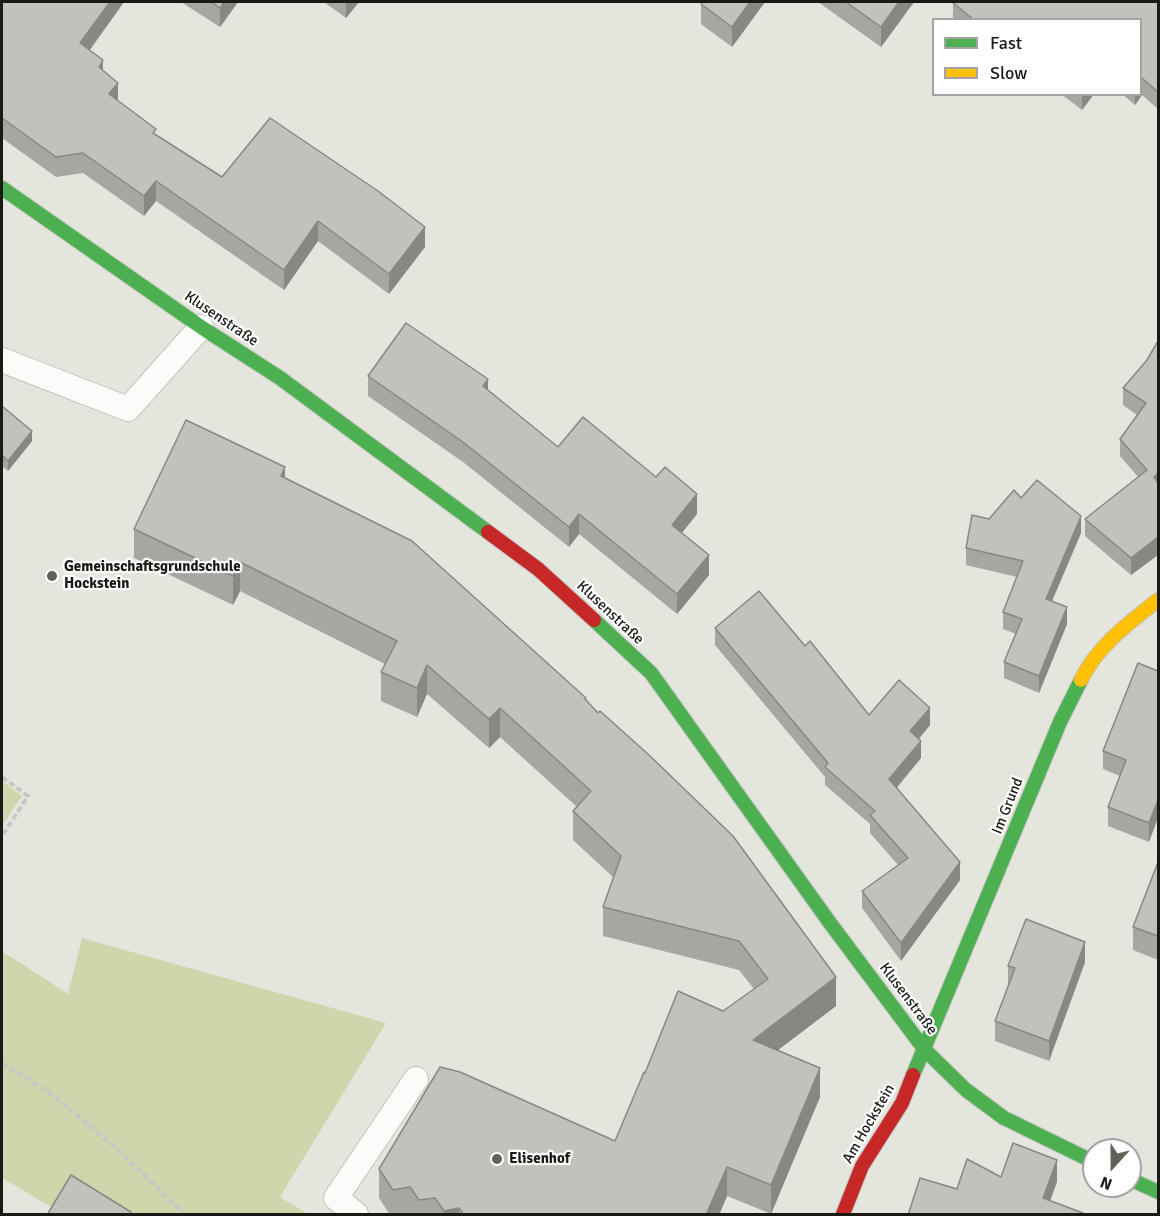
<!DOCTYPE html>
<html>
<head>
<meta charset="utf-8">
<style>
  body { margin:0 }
  #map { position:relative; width:1160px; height:1216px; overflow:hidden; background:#e4e6de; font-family:Signika,sans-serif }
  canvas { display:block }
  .frame { position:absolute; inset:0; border:3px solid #1a1a15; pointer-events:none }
  .legend { position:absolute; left:932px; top:18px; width:210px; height:78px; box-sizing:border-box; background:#fff; border:2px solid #a3a3a1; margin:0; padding:8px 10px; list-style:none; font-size:18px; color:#1a1a15 }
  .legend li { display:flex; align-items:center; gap:12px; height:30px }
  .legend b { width:30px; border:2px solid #a3a3a1 }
  .north { position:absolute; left:1082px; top:1138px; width:60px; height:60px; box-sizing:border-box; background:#fff; border:2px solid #a3a3a1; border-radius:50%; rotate:201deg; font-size:16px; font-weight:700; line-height:24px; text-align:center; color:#1a1a15 }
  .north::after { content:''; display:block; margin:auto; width:21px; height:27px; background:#61615b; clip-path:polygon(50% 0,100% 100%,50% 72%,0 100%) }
</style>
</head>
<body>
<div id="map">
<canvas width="1160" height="1216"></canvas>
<div class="frame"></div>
<ul class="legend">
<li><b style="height:8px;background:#4caf50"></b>Fast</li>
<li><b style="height:8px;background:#ffc107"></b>Slow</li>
</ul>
<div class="north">N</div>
</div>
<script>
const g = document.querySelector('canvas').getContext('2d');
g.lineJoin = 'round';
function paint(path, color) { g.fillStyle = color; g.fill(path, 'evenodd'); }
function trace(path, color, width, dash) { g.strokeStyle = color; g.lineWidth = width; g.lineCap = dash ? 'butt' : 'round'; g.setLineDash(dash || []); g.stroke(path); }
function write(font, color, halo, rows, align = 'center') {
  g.font = font + ' Signika,sans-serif'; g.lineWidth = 4.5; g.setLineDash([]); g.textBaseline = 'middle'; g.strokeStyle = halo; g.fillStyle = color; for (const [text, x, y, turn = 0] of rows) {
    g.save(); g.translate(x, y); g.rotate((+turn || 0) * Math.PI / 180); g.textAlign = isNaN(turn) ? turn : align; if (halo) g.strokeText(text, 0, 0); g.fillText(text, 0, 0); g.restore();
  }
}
const green = new Path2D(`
  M2,781L22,796L2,826Z
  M82,938L386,1023L280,1197L308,1214H63L2,1178V951L68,994Z`);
const path = new Path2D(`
  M2,777L28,796L2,836
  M2,1063L53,1095L124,1155L184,1214`);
const lane = new Path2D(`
  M2,360L128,409L201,327
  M356,1214L336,1198L416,1079`);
const fast = new Path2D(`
  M2,188L201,327L280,378L488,532
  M594,620L651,673L830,923L925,1050L966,1090L1004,1118L1094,1162
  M913,1075L1060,722L1081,680
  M1130,1179L1158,1192`);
const slow = new Path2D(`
  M1081,680C1097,646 1129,623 1158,600`);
const jam = new Path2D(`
  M488,532L538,569L594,620
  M843,1214L862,1166L902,1103L913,1075`);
const wall = new Path2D(`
  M2,2H124L90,50L103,70L118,101L156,135L222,177L425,247L389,294L318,241L284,290L156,201L144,216L83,173L56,177L2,138Z
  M181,2H238L220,27Z
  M324,2H359L346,18Z
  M703,2H765L732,47L701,24V4Z
  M818,2H914L881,47Z
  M1158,2V109L1142,95L1135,105L1122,94H1140V20H953V3Z
  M1061,94H1094L1082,110Z
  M1147,360L1158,555L1131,575L1085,536V519L1138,477L1120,456V439L1137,415L1123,405V388Z
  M368,376L488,390L558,447L697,514L682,533L709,575L677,614L579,534L569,547L463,462L368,396Z
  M2,406L32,441L8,471L2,466Z
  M285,478L586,700L836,1006L778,1050L820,1097L771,1214L727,1196L719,1215H390L379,1198V1169L615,1141L645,1073L723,1011L754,989L739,970L603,936V907L614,878L573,840V811L577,807L500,737L489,748L427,694L417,717L381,701V672L385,664L240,591L233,605L134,558V529Z
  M1021,498L1081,533L1052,601L1067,624L1039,693L1004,678V662L1016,634L1003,629V612L1017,577L966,565V548L989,519Z
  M715,628L805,646L869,715L930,725L919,739L921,758L897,788L960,880L901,961L862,908V891L898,865L870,833V824L825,785V777L715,645Z
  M1158,671L1149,842L1108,826V807L1120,776L1103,769V751Z
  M1158,862V960L1133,950V927Z
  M1085,962L1049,1061L995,1041V1021L1008,986V966Z`);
const shadedWall = new Path2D(`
  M110,2H124L80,63V43Z
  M224,2H238L220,27V8Z
  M346,2H359L346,18Z
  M750,2H765L732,47V27Z
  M899,2H914L881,47V27Z
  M103,60V80L99,67Z
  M1142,78V95L1135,105V94H1140V80Z
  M118,83V103L109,94Z
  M1082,94H1094L1082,110Z
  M156,181V201L144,216V196Z
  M318,221V241L284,290V270Z
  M425,227V247L389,294V274Z
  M488,379V399L483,386Z
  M32,431V441L8,471V461Z
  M285,467V496L281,476Z
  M1158,473V490L1154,477Z
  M697,494V514L672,545V525Z
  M579,514V534L569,547V527Z
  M1081,516V533L1046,615V599Z
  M1158,537V555L1131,575V558Z
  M709,555V575L677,614V594Z
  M240,562V591L233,605V576Z
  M1067,607V624L1039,693V676Z
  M427,665V694L417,717V688Z
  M500,708V737L489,748V719Z
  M930,708V725L910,749V731Z
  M921,741V758L889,796V779Z
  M1158,800V818L1149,842V823Z
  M960,862V880L901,961V943Z
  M1085,942V962L1049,1061V1041Z
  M836,977V1006L753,1069V1040Z
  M820,1068V1097L771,1214V1185Z
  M1057,1160V1182L1045,1215L1043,1198Z
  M727,1167V1196L719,1215H706Z
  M459,1208V1215H444V1211Z`);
const building = new Path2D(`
  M2,2H110L80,43L103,60L99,67L118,83L109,94L156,129L153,133L222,177L270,118L378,191L425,227L389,274L318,221L284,270L156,181L144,196L83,153L56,157L2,118Z
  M211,2H224L220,8Z
  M703,2H750L732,27L701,4Z
  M846,2H899L881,27Z
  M955,2H1158V92L1142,78L1140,80V20H974L953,3Z
  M406,323L488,379L483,386L558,447L583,417L656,477L665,467L697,494L672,525L709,555L677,594L579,514L569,527L463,442L368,376Z
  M1158,341V473L1154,477L1158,483V537L1131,558L1085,519L1147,470L1120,439L1146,403L1123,388L1147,360Z
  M2,406L32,431L8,461L2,455Z
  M186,420L285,467L281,476L412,541L586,698L585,699L598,713L600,711L649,755L733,836L836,977L753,1040L820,1068L771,1185L727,1167L706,1215H464L459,1208L444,1211L435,1198L419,1200L410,1187L393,1190L379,1169L440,1067L460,1072L615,1141L644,1072L645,1073L678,991L723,1011L768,979L739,941L603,907L621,856L573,811L591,791L500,708L489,719L427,665L417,688L381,672L397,641L240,562L233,576L134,529Z
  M1037,480L1081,516L1046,599L1067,607L1039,676L1004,662L1022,619L1003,612L1023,561L966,548L972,515L989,519L1014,490L1021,498Z
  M759,591L805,646L810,641L869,715L899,680L930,708L910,731L921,741L889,779L960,862L901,943L862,891L908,858L870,815L875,811L825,767L828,763L715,628Z
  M1138,663L1158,671V800L1149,823L1108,807L1126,760L1103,751Z
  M1158,862V936L1133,927Z
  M1026,919L1085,942L1049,1041L995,1021L1015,968L1008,966Z
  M1013,1143L1057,1160L1043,1198L1083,1213L1082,1215H908L920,1178L957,1189L967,1159L1001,1177Z
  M71,1175L131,1212L129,1215H47Z`);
const markers = [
  [52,576,6,"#61615b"],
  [497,1159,6,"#61615b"]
];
const streetNames = [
  ["Klusenstraße",221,319,34],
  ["Klusenstraße",610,613,43],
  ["Im Grund",1008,806,-68],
  ["Klusenstraße",908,999,53],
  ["Am Hockstein",869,1124,-60]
];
const poiNames = [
  ["Gemeinschaftsgrundschule",64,567],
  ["Hockstein",64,584],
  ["Elisenhof",509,1159]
];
paint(green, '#d1d5ac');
trace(lane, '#c2c3bd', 26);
trace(fast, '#c2c3bd', 16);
trace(slow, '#c2c3bd', 16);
trace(jam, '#c2c3bd', 16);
trace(path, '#c7c7c5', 4, [6, 3]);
trace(lane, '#fbfbfa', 24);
trace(fast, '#4caf50', 14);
trace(slow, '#ffc107', 14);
trace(jam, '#c62828', 14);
paint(wall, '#a6a7a2');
paint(shadedWall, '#878884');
paint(building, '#c1c2bc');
trace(building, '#878884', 1.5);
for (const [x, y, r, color] of markers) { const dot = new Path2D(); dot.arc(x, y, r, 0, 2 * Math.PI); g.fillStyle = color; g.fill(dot); trace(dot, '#fff', 2); }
write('15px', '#1a1a15', '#fff', streetNames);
write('bold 15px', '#1a1a15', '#fff', poiNames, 'left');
</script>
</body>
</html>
